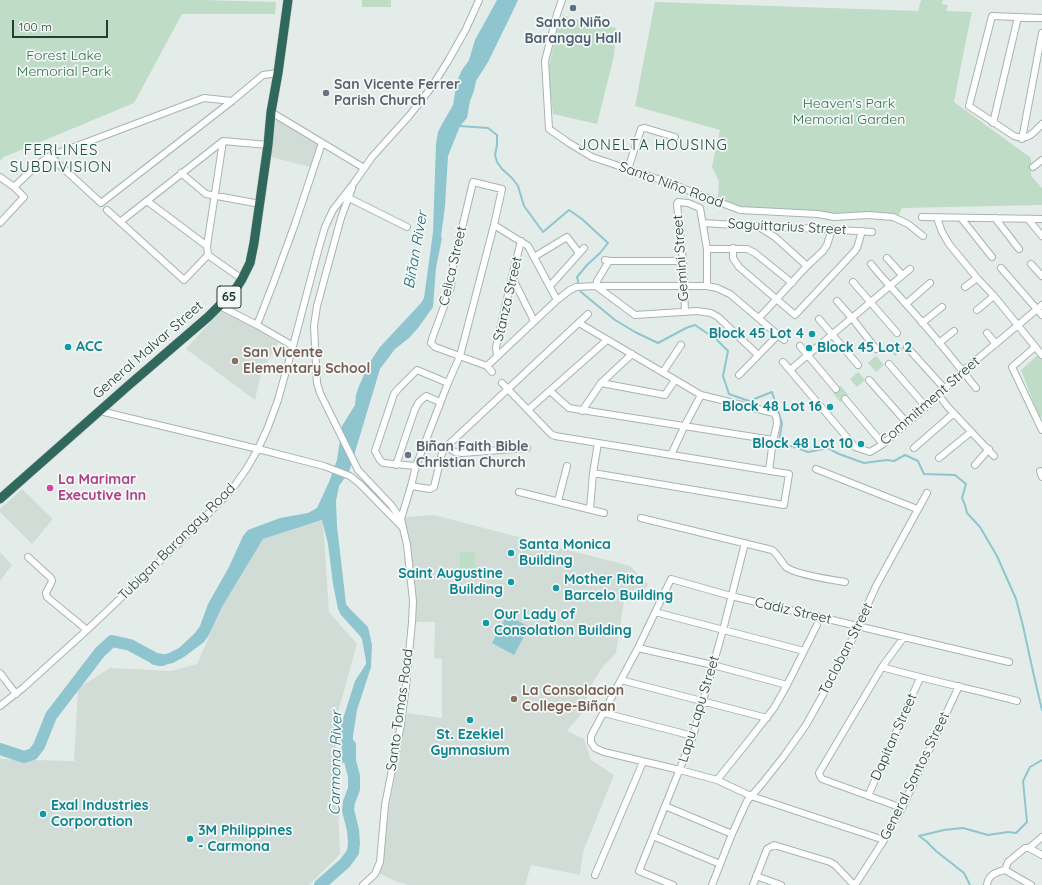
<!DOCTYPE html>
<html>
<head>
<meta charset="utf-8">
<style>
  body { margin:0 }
  #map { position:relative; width:1042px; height:885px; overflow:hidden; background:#e4ece9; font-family:Quicksand,sans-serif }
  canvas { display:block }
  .scale { position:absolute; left:12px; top:20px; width:96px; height:18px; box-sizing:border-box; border:2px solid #243d36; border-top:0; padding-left:5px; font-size:12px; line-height:14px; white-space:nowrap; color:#243d36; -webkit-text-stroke:3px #f4f9f7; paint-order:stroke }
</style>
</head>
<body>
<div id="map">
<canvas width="1042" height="885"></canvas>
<div class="scale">100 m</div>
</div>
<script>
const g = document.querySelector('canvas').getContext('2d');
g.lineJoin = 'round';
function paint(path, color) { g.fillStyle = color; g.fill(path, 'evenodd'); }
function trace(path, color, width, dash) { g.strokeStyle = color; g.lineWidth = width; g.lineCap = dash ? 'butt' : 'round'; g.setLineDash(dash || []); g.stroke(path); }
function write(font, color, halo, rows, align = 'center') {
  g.font = font + ' Quicksand,sans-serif'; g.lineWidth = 3.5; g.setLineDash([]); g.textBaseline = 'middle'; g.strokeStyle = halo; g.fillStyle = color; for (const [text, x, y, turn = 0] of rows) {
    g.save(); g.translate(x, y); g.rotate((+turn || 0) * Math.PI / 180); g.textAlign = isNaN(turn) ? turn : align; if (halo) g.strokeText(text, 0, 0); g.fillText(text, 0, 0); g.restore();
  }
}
const built = new Path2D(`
  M276,118L318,144L310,167L271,157Z
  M223,308L278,343L261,373L255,400L186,349Z
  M22,489L53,519L32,544L0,512V509Z
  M434,515L630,566L648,584L640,599L624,601L616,653L601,669L590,687L583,712L567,731L584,739L591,760L614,775L583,852L580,875L531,865L525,885H408L395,881L379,873L383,863L389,808L407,713L442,718V659L434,658L435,622H416V603L405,525V517Z
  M323,520L329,612L357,644L335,723L340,854L309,885H0V759L74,761L78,688L110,668L171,671L197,664L222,607L263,539Z
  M0,552L12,565L0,581Z`);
const green = new Path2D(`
  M0,0H202L276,2L275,14H182L134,103L4,157L0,161Z
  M362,0H391V7H362Z
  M921,0H943L942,4L948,5L946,11L972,12L964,50L954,102L1031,158V176L1042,188V205L902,208L896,221L860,217L739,207L718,197L719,181L712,167L720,130L635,106L655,2L918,11Z
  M562,15L589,23L616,28L614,56L597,124L553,114L550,90L549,66L556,34Z
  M895,341L903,349L895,356L887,348Z
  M1038,355L1042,360V416L1040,419L1021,370Z
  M876,356L884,365L876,372L868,363Z
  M858,372L865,380L857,387L850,379Z
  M841,386L848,395L840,402L833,393Z
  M460,552H475V577H460Z`);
const water = new Path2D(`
  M497,0H518L511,15L488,62L476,81L474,91L470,101L467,118L460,126L448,156L445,206L441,237L442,238L436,268L433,307L418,328L409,338L395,349L380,369L349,472L339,486L336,501L337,526L346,604L350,609L368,627L372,645L371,667L357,710L353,736L352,761L342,763L341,725L355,681L366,664V661L362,639L360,636L341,615L338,609L333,584L328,544L322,520L263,539L222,607L209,635L204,642L184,657L173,663L159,666L151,664L148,655L159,656L169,653L179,648L195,633L200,626L208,604L229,567L243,536L248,530L280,518L308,513L317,508L329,482L337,460L342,426L355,405L356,395L359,386L370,362L380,347L421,303L424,298L433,232L436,144L438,132L441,126L453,105L457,81L462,70L469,60L475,40Z
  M507,615L529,627L514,655L492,643Z`);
const stream = new Path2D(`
  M458,126H460L488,128L497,135V145L495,155L497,162L502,169L512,178L518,186L524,206L543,232L569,210L582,219L608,243L600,253L587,265L577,277L579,285
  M580,289L581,292L615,320L635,332L658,343L686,328L695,325L717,340L728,351L723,376L729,394L749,401L772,392L782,423L778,449L792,446L808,452L828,448L839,454L864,463L887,460L894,461L905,455L918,461L924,474L955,475L966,484L962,498L965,505L967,513L980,527L997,556L1016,599L1023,626L1034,676L1042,710
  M970,885L964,873L936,851L926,841L919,836L944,830L963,828L988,835L1008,832L1016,833L1027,822L1023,781L1030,767L1042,760`);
const river = new Path2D(`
  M0,749L24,757L33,754L39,746L51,716L100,652L112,641L130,645L156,659L162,660
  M320,885L345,863L353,852L354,843L353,830L348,810L349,802L354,789V776L350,761V745`);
const minor = new Path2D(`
  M562,0L557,14L545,61L549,129L569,143L592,157L661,180L740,210L818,214L834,217L868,215L893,217L908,224L923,236
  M1042,18L992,16L969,106L1014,136C1028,141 1032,134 1042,124
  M271,112L364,168
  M993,123L1018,17
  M1022,139L1042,33
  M50,156L101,203L232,101L263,75L278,73
  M1033,167L1042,160
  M628,169L641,129L645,128L675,137
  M181,173L206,194L260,204
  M0,177L14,187L24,197L0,223
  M14,187L37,165L50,156L204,98L232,101
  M352,188L341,218L317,306L314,326L317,383L320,393L358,470L391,505L401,519L407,545L413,601L412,622L406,685L401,724L385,805L380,862L375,874L363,885
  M349,198L407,227
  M147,201L207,246
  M107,210L184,280L208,255L207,246L223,141
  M922,217L1042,219
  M937,218L942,232L949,244L977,278L994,296L1042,355
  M961,218L992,257
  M995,218L1019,249
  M1028,219L1042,236
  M120,222L223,141L268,145
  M703,223C759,227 815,228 872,232
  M494,225L528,246L557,300
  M759,227L775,237L807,266
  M733,248V258L739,267L795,315L854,252L857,248L862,231
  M707,249H747L755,253L792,283
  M208,255L242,279
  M534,257L567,237L579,253
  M887,258L902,275
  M605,260L609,261H683
  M871,264C882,278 894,290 905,303C930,330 953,359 976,388
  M1031,264L1042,276
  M1001,268L1042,315
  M512,277L534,321
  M853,282L897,333
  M550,286L584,248
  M596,286L635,315L697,311L711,313L718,317L758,355
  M596,286L597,281L609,261
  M965,287L977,278
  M837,301L852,318L876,349
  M906,304L930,283
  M220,306L257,325L293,346
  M977,310L994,296
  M685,312L683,261L677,204L678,202L688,203L700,208L707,249V286
  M759,318L807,266L823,251L827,245L832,229
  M819,319L858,365
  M922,323L942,307
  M257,325L273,284L295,224L322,143
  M987,333L996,344
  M939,343L954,331
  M800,346L836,389
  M907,347L944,388
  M1035,347L1012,367L1042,430
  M497,356L496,347L512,277L521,241
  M783,362L855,447L870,452L883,444L926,407L963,371L1042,305
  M889,364L926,407
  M487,366L557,300L570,290L576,287L596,286H707L717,288L730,294L784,340
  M790,370L910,269
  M663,372L681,345
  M739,375L778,335
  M869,380L907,423
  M502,383L551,434L555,436L789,474L784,505L593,473
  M601,383L665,395L675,380
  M550,391L569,408L773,440C775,432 780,420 774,413L701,395L579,323
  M938,394L947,406L994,456
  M845,399L883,444
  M528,410L607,340
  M100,411L258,449L324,466L350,476L360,484L403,528
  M582,411L601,383L632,354
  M446,447L455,452L462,453L527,448
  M914,448L954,413
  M671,455L684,427L701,395
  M939,458L971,432
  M396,465L415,409L419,402L426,396L440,402
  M975,465L989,449
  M416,466L383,463L380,460L375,451L394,394L399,388L417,370L448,383
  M816,469L917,509
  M769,471L773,440
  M1040,471L1042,477
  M411,486L430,489L434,487L442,453L446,447L588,314
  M519,492L604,513
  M558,501L567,466
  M590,509L593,473L598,443
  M641,518L772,550C778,554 781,562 786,567C795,574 832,580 845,582
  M401,519L411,486L416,466L448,383L460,356L494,225L502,189L473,182L452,270L451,287L432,339L431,343L435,347L487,366L492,372
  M28,557L51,578L52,581L46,593L47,597L87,630
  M655,612L804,651
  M638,648L713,665L787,685
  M882,667C927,680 972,689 1017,701
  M0,673L16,694
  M621,680L767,718
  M0,706L23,688L87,630L181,541L225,497L233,488L247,468L258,449L268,427L278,400L293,346L318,251L325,227L333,210L354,183L372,157L409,116L431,88L448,61L466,29L479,0
  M604,713L693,736
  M717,780L742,749L774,708L787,685L817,625
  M868,796L920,678
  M665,806L732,834
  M902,808L822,779L820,776L819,773L882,667L904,637
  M653,836L720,864
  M884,840L751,796L717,780L680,770L604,752L595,748L591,742V736L638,648L671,579L731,596L1009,662
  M1029,848L1042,837
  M1005,870L1031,885
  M595,875L643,762
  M756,876L781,885
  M673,885L639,871L693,736L723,630L745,543
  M712,885L732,834L747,801L761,785L784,756L806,725L845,655L876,586L927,493
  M753,885L767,849L774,845L830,862L835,865L854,885
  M855,885L884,840L902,808L959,686
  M987,885C988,875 996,872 1005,870L1008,862L1025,848H1029L1042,855`);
const highway = new Path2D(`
  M0,499L129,385L208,317L230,295L237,287L242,279L250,263L254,243L268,145L271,112L278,73L288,0`);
const markers = [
  [573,8,4,"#5c6f8a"],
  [326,93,4,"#6b7280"],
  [812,334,4,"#0f9aa8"],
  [68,347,4,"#0f9aa8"],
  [809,348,4,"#0f9aa8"],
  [235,361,4,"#8d6e63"],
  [830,407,4,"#0f9aa8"],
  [861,444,4,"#0f9aa8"],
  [408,455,4,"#6b7280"],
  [50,488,4,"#d1479c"],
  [511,553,4,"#0f9aa8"],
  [511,582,4,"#0f9aa8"],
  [556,588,4,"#0f9aa8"],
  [486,623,4,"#0f9aa8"],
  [514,699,4,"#8d6e63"],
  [470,720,4,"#0f9aa8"],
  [43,814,4,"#0f9aa8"],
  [190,839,4,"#0f9aa8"]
];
const shields = [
  [229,297,24]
];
const shieldNames = [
  ["65",229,297]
];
const serviceNames = [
  ["Santo Niño",573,23],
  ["Barangay Hall",573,39]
];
const parkNames = [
  ["Forest Lake",64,56],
  ["Memorial Park",64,72],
  ["Heaven's Park",849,104],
  ["Memorial Garden",849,120]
];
const worshipNames = [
  ["San Vicente Ferrer",334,85],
  ["Parish Church",334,101],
  ["Biñan Faith Bible",416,447],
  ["Christian Church",416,463]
];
const streetNames = [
  ["Santo Niño Road",671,185,20],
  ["Saguittarius Street",787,227,3],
  ["Gemini Street",681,258,-94],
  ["Celica Street",453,266,-77],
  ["Stanza Street",508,299,-77],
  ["General Malvar Street",148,350,-41],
  ["Commitment Street",930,401,-41],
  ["Tubigan Barangay Road",177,542,-45],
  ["Cadiz Street",793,611,13],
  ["Tacloban Street",846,649,-63],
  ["Lapu Lapu Street",699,709,-73],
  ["Santo Tomas Road",400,710,-82],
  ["Dapitan Street",894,737,-66],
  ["General Santos Street",915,776,-64]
];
const cultureNames = [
  ["Block 45 Lot 4",804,334,"right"],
  ["ACC",76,347],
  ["Block 45 Lot 2",817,348],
  ["Block 48 Lot 16",822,407,"right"],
  ["Block 48 Lot 10",853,444,"right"],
  ["Santa Monica",519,545],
  ["Building",519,561],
  ["Saint Augustine",503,574,"right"],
  ["Building",503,590,"right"],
  ["Mother Rita",564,580],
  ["Barcelo Building",564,596],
  ["Our Lady of",494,615],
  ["Consolation Building",494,631],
  ["St. Ezekiel",470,735,"center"],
  ["Gymnasium",470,751,"center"],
  ["Exal Industries",51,806],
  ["Corporation",51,822],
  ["3M Philippines",198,831],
  ["- Carmona",198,847]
];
const educationNames = [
  ["San Vicente",243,353],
  ["Elementary School",243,369],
  ["La Consolacion",522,691],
  ["College-Biñan",522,707]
];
const hotelNames = [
  ["La Marimar",58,480],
  ["Executive Inn",58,496]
];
const neighbourhoodNames = [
  ["JONELTA HOUSING",653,145],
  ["FERLINES",61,150],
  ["SUBDIVISION",61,167]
];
const waterNames = [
  ["Biñan River",416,250,-80],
  ["Carmona River",336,763,-89]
];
paint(built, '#d2dcd7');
paint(green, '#bedcc6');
paint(water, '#8fc5ce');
trace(stream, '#8fc5ce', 2);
trace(river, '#8fc5ce', 12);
trace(minor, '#a7b4b0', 8);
trace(highway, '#c2c9c7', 10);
trace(minor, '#fff', 6);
trace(highway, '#31685d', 9);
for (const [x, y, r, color] of markers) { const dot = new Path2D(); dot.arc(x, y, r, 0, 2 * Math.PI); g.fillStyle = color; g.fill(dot); trace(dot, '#f4f9f7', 1.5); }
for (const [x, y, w] of shields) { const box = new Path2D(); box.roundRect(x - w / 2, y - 11, w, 22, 3); g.fillStyle = '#f4f9f7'; g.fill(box); trace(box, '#243d36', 1); }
write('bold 13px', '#243d36', null, shieldNames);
write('bold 14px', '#4e5e75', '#f4f9f7', serviceNames);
write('14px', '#307249', '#f4f9f7', parkNames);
write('bold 14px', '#5b616d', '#f4f9f7', worshipNames, 'left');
write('14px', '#243d36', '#f4f9f7', streetNames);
write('bold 14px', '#0d838f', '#f4f9f7', cultureNames, 'left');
write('bold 14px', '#785e54', '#f4f9f7', educationNames, 'left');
write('bold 14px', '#b23c85', '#f4f9f7', hotelNames, 'left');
g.letterSpacing = '1px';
write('15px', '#214e43', '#f4f9f7', neighbourhoodNames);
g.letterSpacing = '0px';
write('italic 15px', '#216876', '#f4f9f7', waterNames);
</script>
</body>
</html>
